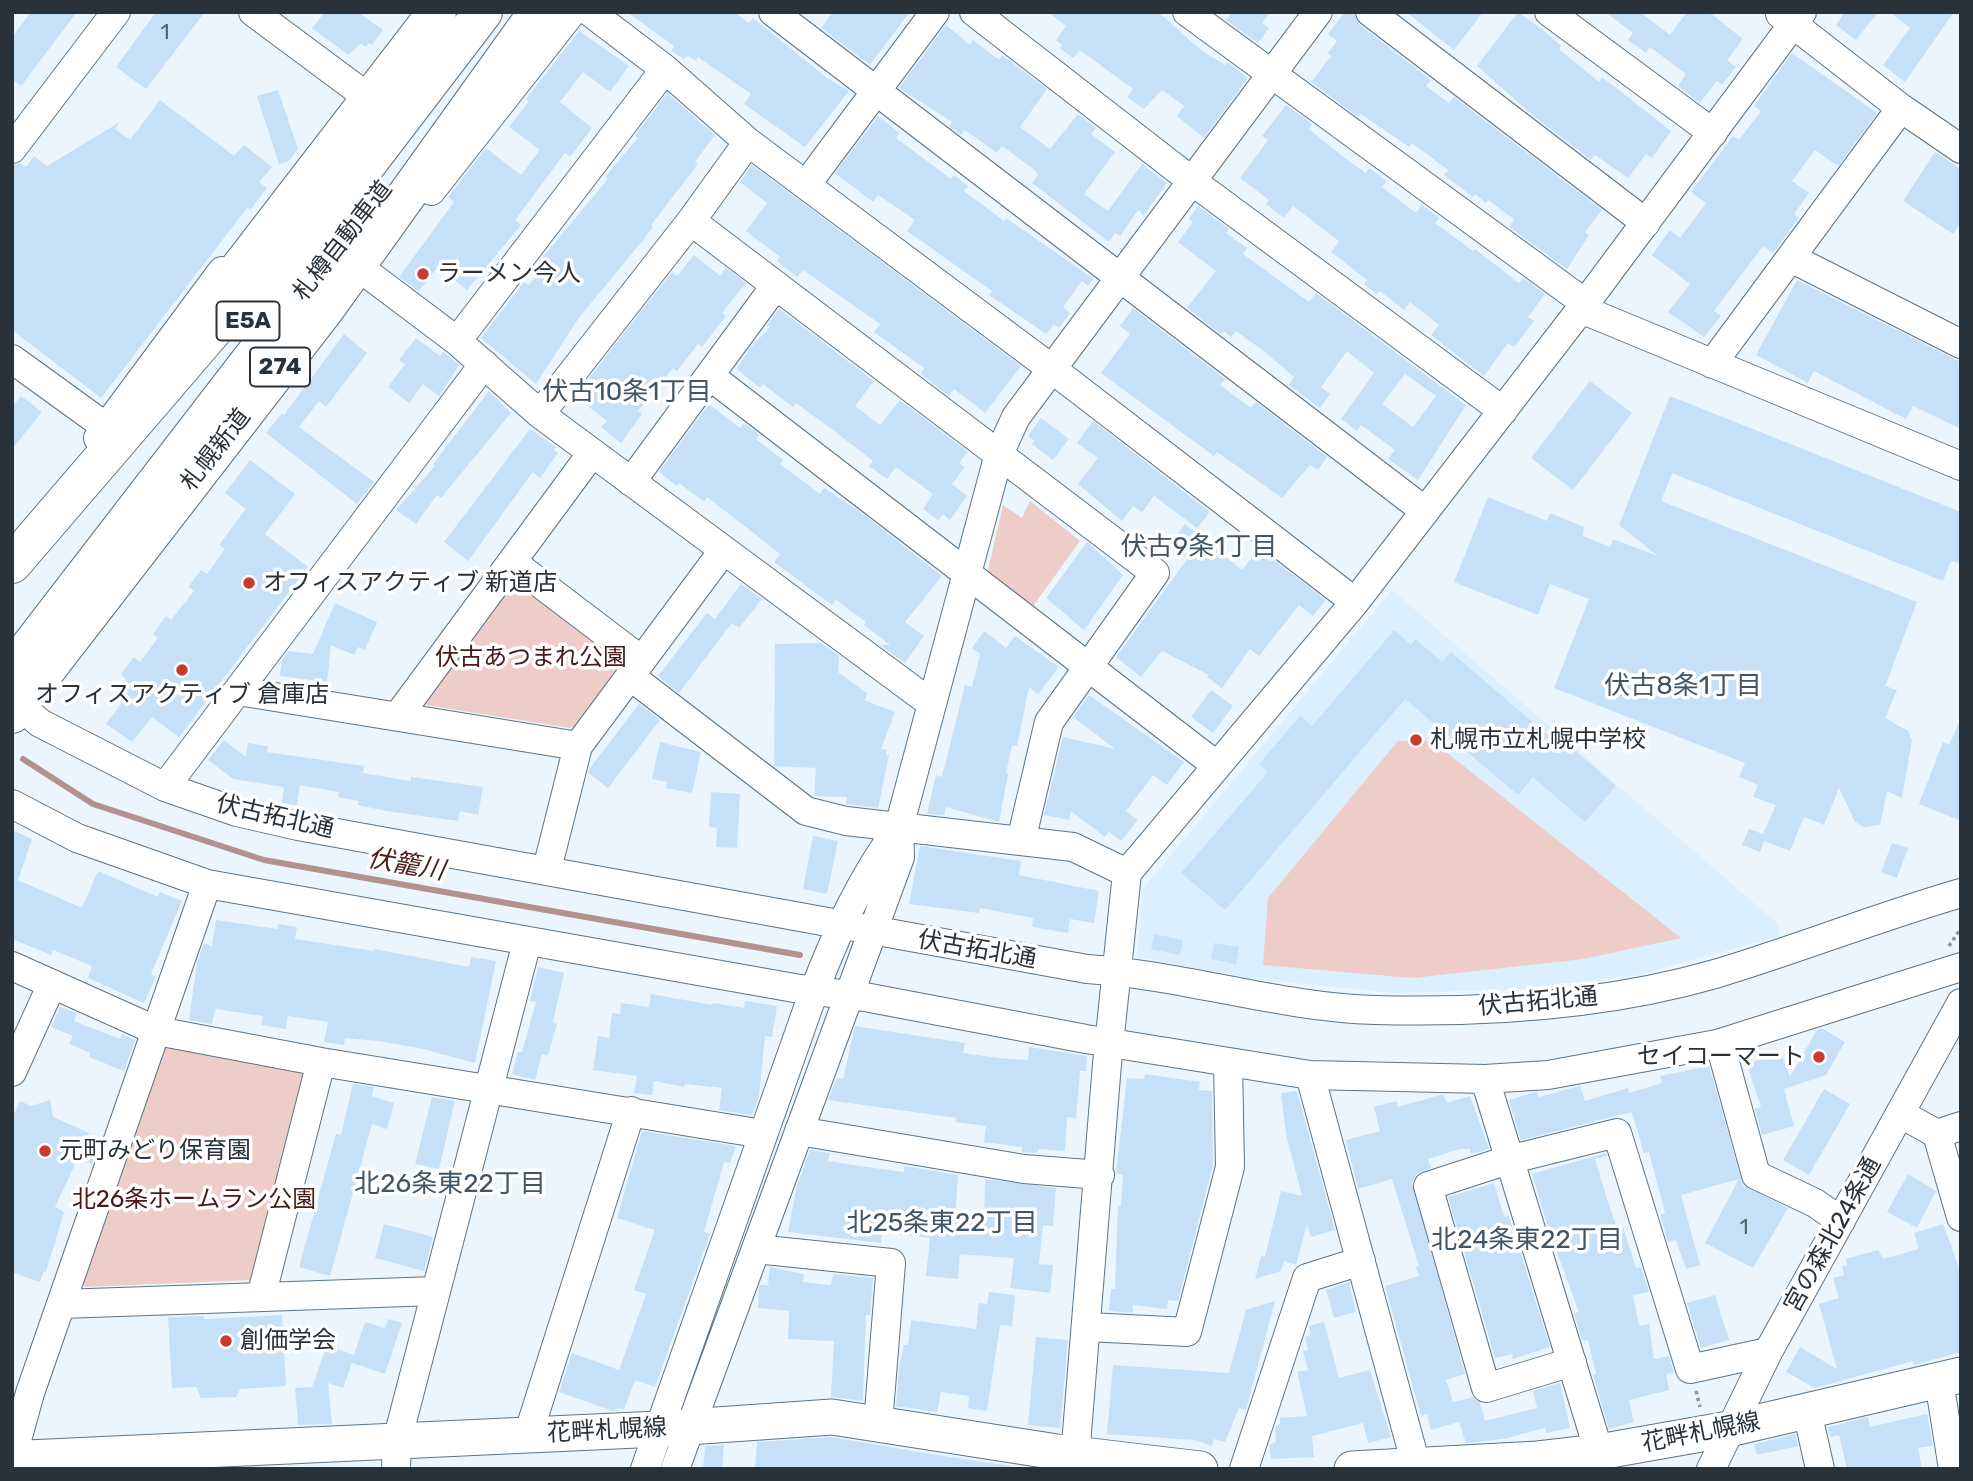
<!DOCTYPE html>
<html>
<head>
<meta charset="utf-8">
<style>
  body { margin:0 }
  #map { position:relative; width:1973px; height:1481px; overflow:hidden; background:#eaf5fd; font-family:Rubik,sans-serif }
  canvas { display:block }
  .frame { position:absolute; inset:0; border:14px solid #27323a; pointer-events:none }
</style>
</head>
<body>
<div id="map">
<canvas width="1973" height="1481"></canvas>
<div class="frame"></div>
</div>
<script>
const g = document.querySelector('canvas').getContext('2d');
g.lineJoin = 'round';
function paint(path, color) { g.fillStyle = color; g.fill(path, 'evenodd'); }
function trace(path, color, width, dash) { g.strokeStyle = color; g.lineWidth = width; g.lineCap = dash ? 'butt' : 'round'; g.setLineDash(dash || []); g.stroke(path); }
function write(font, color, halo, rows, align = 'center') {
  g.font = font + ' Rubik,"Noto Sans JP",sans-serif'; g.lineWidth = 7; g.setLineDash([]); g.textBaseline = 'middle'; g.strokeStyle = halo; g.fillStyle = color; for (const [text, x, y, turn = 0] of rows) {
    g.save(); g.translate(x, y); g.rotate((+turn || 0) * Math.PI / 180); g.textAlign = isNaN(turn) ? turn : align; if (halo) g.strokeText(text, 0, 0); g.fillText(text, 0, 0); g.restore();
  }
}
const built = new Path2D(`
  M1392,590L1778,924L1779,936L1639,975L1520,989L1394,993L1257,979L1137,957L1142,890Z`);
const green = new Path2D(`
  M1030,501L1080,541L1031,609L987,575L1003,505L1022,518Z
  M512,576L628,662L581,723L570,728L426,705L423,692Z
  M1398,741H1432L1681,938L1583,959L1412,978L1263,965L1268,898Z
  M172,1044L308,1071L256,1275L250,1280L85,1287L83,1282L165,1047Z`);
const stream = new Path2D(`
  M23,759L93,804L264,860L800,955`);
const building = new Path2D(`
  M31,12H77L21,86L12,79V37Z
  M156,12H205L146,89L116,67Z
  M325,12H358L383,30L372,45L369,43L366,47L361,44L348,55L312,28Z
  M627,12H734L749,23L753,18L826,77L849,91L805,147L744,104L751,94L698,57L696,61L687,55L684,59L671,51L674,46Z
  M833,12H910L870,65L821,28Z
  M1048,12H1158L1201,50L1225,65L1227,62L1248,78L1204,138L1177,116L1184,106L1162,90L1144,109L1127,97L1133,89L1080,50L1073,58L1060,48L1062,45L1056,40L1066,26Z
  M1232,12H1270L1262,23L1269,28L1258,43L1226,20Z
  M1345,12L1354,14L1360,25L1431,80L1426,86L1449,103L1454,97L1602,210L1585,232L1589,235L1567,269L1509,227L1514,219L1488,200L1486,203L1475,194L1473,197L1444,175L1448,170L1412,143L1409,147L1361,114L1358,117L1307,79L1312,81L1331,56L1328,53L1337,41L1328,34Z
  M1406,12H1483L1454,50Z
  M1518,12L1543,30L1561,46L1559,49L1599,82L1602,77L1671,131L1652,158L1646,154L1628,178L1595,155L1591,160L1535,117L1477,66Z
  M1605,12H1640L1670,35L1687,12H1709L1743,39L1727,60L1736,67L1722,85L1717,81L1700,103L1678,86L1686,74L1650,47L1646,53L1628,40L1633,33Z
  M1845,12H1878L1856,40L1836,25Z
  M1890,12H1954L1905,82L1883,65L1910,28Z
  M946,25L970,45L973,40L999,60L1002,55L1047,89L1020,127L1050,149L1078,114L1096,128L1091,134L1115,152L1084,194L1108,211L1142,164L1167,183L1144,215L1138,210L1120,236L1115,233L1109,242L1032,183L1038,175L1035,170L1002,146L997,153L965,130L961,135L949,126L952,122L899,88Z
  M579,31L629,66L610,92L583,72L560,102L592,128L570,157L565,153L515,220L521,225L467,290L438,267L419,291L399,277L454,202L448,197L486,148L521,175L540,150L509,127L529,101L526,99Z
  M1792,53L1877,113L1838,166L1815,150L1792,181L1809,193L1794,214L1799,218L1773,253L1763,246L1714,311L1721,316L1704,337L1668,312L1690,284L1652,255L1670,230L1680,238L1706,203L1691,192L1733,136L1739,140L1761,111L1754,106Z
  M278,90L298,149L289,161L279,164L257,96Z
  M667,93L715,135L695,162L698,164L651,225L653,227L643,240L578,319L536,384L481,338L524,282L529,285L547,262L542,258L608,179L605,177L638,138L635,136Z
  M160,100L234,156L244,145L272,167L259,182L267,188L250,210L247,208L101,398L12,330V165L20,163L26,167L34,156L47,166L120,122L115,129L130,140Z
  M1286,105L1312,124L1309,129L1346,159L1366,173L1369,168L1387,181L1382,187L1416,213L1422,205L1439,218L1435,223L1473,251L1475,249L1519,283L1523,278L1545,294L1528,317L1534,321L1514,347L1508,343L1484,376L1431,335L1439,325L1410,302L1404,310L1380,291L1377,294L1364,284L1367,280L1331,252L1339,241L1293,206L1284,218L1266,204L1269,200L1240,178L1268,140L1262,136Z
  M878,116L900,133L896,138L951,179L954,175L968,186L964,191L1004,221L1006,218L1094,279L1088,286L1082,281L1063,307L1070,313L1059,328L1054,324L1046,334L1004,305L989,295L992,291L907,231L915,220L878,195L873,202L835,173Z
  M1935,152L1961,169V223L1953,234L1903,201Z
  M752,165L1021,366L985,413L954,389L949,396L921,374L924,368L874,332L880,324L803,270L797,277L777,261L780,257L746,231L767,203L740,182Z
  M1198,206L1229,229L1226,233L1247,248L1243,254L1309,302L1316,293L1466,405L1418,480L1388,459L1395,450L1361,425L1357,431L1341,419L1374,373L1347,351L1321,387L1330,394L1320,408L1289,385L1294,377L1261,349L1236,331L1231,337L1224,331L1221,334L1187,308L1216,271L1178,242L1193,222L1189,219ZM1405,374L1436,396L1413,427L1382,404Z
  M694,255L720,276L726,268L746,283L722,313L726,316L702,347L698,344L677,371L673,368L638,411L642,414L621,443L601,427L607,421L575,396L672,272L677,276Z
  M1797,280L1961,362V429L1913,406L1906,419L1814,371L1808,383L1756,355Z
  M1133,308L1225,379L1220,385L1251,408L1256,402L1327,457L1318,470L1310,465L1282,498L1217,452L1214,456L1101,373L1130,334L1120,326Z
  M779,309L874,381L855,406L880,425L900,400L968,452L959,463L965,467L952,484L967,496L950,520L943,514L938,520L923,509L933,494L896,467L887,479L869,466L873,461L829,427L796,403L793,407L763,384L760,388L737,369L749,349L770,327L767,325Z
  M344,334L367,353L326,407L319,401L299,427L374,482L357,504L266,433L282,413L284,415Z
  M416,338L440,356L443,351L459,365L439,396L423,384L409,403L388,387L405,364L399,360Z
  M1590,381L1632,413L1573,490L1531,458Z
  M489,391L511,413L441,498L437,495L416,524L396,510L435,466L433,464Z
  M21,396L42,412L12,449V407Z
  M1670,396L1961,512V564L1951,561L1943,581L1672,473L1661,501L1917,602L1885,686L1897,690L1885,718L1908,731L1912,740L1902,798L1887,791L1880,825L1864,827L1855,822L1839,788L1824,825L1804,817L1790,851L1764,841L1760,852L1742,845L1749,829L1763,834L1776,805L1753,797L1758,785L1739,777L1745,763L1554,688L1589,599L1550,584L1538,615L1454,582L1488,497L1547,521L1550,513L1584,527L1583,536L1610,547L1613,539L1658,556L1619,525Z
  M709,404L740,428L744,423L760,435L756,439L783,460L780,464L820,494L824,488L859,511L942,576L905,622L924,636L905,663L880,645H890L864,625L866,622L836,600L832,605L774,562L780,554L751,531L707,497L704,502L679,483L677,486L659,472Z
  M1041,418L1069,439L1053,460L1032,444L1035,441L1028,436Z
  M1093,421L1210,512L1197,528L1154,496L1142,512L1133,506L1122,521L1078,484L1098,458L1077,443Z
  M530,429L556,447L554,450L558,453L540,478L533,472L468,561L444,542Z
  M250,460L295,494L265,534L308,567L179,737L152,717L132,742L106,724L126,697L118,690L126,679L121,674L134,657L140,662L158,638L153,634L166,616L171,620L194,591L188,587L201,570L207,574L225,549L219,545L246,509L225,493Z
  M1185,524L1242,570L1259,549L1326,600L1313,616L1299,605L1259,656L1250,649L1222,688L1207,677L1209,675L1162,651L1141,677L1116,657L1188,558L1170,544Z
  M1087,542L1123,575L1084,630L1046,598Z
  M741,584L762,599L739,628L732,623L679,693L658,676L707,613L715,619Z
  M335,603L377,622L365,650L358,647L354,655L331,645L327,682L280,676L282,660L288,651L313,654Z
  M1394,630L1411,645L1415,639L1442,662L1451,652L1571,755L1575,751L1616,786L1585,822L1533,777L1518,795L1405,699L1225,910L1181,873L1268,772L1259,764L1300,716L1312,726Z
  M984,631L1006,648L1015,636L1059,667L1038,694L1029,687L1017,746L1012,745L1006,773L1008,774L999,822L946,807L944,815L927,814L936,775L942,777L965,685L972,687L980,654L972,648Z
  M821,643L839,656L838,672L868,694L864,700L895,712L881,749L887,750L886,755H889L878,808L846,804L847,797L814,796L816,768L774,766L775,644Z
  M1211,690L1233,706L1213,733L1191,717Z
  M1089,695L1184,762L1167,785L1153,775L1126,811L1138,820L1121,841L1109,832L1105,837L1071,811L1069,820L1044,815L1063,737L1115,749L1073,717Z
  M639,704L660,720L608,788L588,773L590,768Z
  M1961,718V821L1919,804L1943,742L1949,745Z
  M224,740L246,757L248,743L268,746L267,752L364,766L363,773L411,781V777L483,787L478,815L460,811L458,821L386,811L358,805L359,801L338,797L339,792L300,785L297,805L282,803L284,787L233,779L208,760Z
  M660,742L701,752L692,793L666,788L667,782L652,779Z
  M711,792L740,794L737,848L716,847L717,828L709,827Z
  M12,830L32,839L18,880L82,908L98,871L158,897L160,892L182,901L151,974L156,977L144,1003L88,978L92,966L53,950L51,955L12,939Z
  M813,836L838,841L827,894L803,889Z
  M1892,843L1908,848L1897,878L1881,872Z
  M920,846L1021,861L1019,875L1099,891L1094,923L1070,919L1068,933L1032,927L1033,918L980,908L979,913L909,904Z
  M216,920L277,929L278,924L297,927L295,939L374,951V949L469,967L471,957L496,961L475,1063L423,1049L378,1041L345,1038L344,1045L324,1042L328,1022L288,1016L286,1029L261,1025L263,1016L215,1009L212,1024L189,1020L197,963L204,943L212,946Z
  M1154,934L1183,940L1180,955L1151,949Z
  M1214,943L1239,947L1236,964L1211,959Z
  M538,967L564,973L553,1022L557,1024L548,1056L542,1054L535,1080L512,1074L518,1052H522L536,1002L530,1001Z
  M651,994L712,1005L713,1003L744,1008L745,1001L777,1006L772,1037L765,1036L759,1096L752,1115L719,1110L722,1088L685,1084L684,1087L654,1081L652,1095L634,1093L637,1076L593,1070L598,1036L609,1038L612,1013L620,1014L621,1003L649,1007Z
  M60,1007L77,1013L74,1021L120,1039L122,1034L135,1040L124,1071L89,1057L90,1053L69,1044L73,1036L51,1027Z
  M855,1026L965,1043L963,1053L998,1058L1028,1060L1029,1047L1087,1056L1086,1071H1080L1076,1118L1067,1117L1065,1151L1038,1149V1153L1022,1152V1147L984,1142L986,1126L955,1122L956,1118L828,1100L837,1078L843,1079Z
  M1822,1028L1845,1042L1826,1075L1784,1089L1794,1126L1762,1135L1755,1109L1761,1107L1747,1064L1781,1053L1790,1077L1817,1030Z
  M1709,1066L1743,1185L1788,1208L1753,1268L1705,1243L1739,1179L1681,1195L1700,1265L1686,1269L1676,1240L1668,1242L1660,1214L1665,1213L1649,1152L1644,1154L1632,1112L1521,1140L1509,1100L1532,1093L1537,1092L1539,1097L1580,1086L1585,1101L1628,1088L1629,1093L1662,1083L1660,1076Z
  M1145,1074L1200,1082L1199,1090L1212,1091L1213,1165L1178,1301L1168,1300L1167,1309L1133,1305V1313L1109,1311L1111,1289H1115L1118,1206H1121L1123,1175L1116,1173L1127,1078L1144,1079Z
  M353,1084L374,1087L372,1096L394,1103L387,1129L372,1124L330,1276L299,1267L336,1134L341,1135Z
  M1824,1089L1850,1104L1809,1175L1783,1160Z
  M1297,1091L1335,1230L1311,1237L1307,1224L1296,1265L1284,1261L1281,1271L1255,1279L1261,1256L1265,1257L1281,1191L1302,1196L1286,1134L1281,1093Z
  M1440,1095H1444L1447,1103L1470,1096L1489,1149L1471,1154L1470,1149H1460L1428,1159L1431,1168L1416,1174L1412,1183L1465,1374L1446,1380L1453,1402L1473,1397L1480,1403L1485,1421L1537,1408L1533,1391L1560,1383L1570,1428L1546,1433L1545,1428L1503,1439L1466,1443L1459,1422L1431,1430L1427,1414L1421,1416L1385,1286L1419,1276L1416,1267L1419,1266L1392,1179L1358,1189L1346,1140L1380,1131L1374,1107L1397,1101L1398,1107Z
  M432,1097L455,1101L439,1169L415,1164Z
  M50,1100L53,1117L89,1133L87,1138L99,1143L92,1164L78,1158L55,1207L64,1212L46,1272L44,1271L40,1282L12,1272V1118L20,1101L31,1106Z
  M642,1131L736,1146L730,1163L724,1162L704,1232L710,1234L655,1387L635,1380L624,1410L618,1408L613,1411L559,1392L572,1353L619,1370L646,1294L634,1290L655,1230L617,1218Z
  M810,1150L830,1153L828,1161L860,1166L904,1172V1166L958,1175L955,1219L984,1222L985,1179L1056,1188L1053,1226L1043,1225L1039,1264L1053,1265L1050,1293L1010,1288L1014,1258L960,1254L958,1279L926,1276L930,1238L882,1232L881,1243L788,1232L797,1186Z
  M1606,1153L1607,1156L1595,1159L1607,1199L1617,1228L1623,1227L1636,1268L1641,1267L1649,1292L1633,1295L1639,1326L1649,1324L1654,1359L1669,1356L1674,1373L1666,1374L1669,1390L1629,1400L1634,1422L1609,1429L1593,1375L1596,1374L1588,1340L1582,1341L1574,1313L1579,1312L1550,1234L1532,1174Z
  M1908,1174L1936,1191L1917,1228L1887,1212Z
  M1494,1183L1504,1217L1509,1216L1550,1347L1513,1359L1512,1354L1495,1358L1448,1197Z
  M384,1224L433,1237L424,1271L375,1258Z
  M1943,1224L1961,1273V1352L1914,1365L1913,1361L1815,1388L1786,1372L1800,1347L1837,1369L1819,1304L1839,1298L1833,1278L1844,1275L1842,1266L1847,1265L1846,1259L1878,1250L1883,1259L1919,1249L1914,1233Z
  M770,1267L804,1274L803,1282L831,1285L833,1274L873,1278L870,1315H866L863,1401L831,1397L834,1341L788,1339L789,1311L758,1308L759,1288L760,1285H768Z
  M1349,1282L1356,1312L1334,1318L1326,1290Z
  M989,1292L1015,1295L1012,1326L1000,1325L987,1411L968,1408L969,1396L941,1392L937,1412L896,1406L899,1368L904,1345H908L911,1320L976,1329L979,1303L987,1304Z
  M1715,1295L1729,1340L1701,1348L1687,1303Z
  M1275,1301L1246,1410L1239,1408L1225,1442L1214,1439L1212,1446L1195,1440L1107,1434L1113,1365L1229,1373L1246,1310Z
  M282,1315L286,1386L240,1389L236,1397L201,1398L196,1387L172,1388L168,1317L204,1316V1319Z
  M388,1319L402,1323L385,1374L352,1363L343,1388L328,1383L332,1424L298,1425L295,1388L312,1387L327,1345L354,1355L365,1322L385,1328Z
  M1324,1322L1339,1378L1370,1370L1391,1437L1368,1443L1363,1423L1312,1436L1314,1457L1271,1459L1269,1445L1276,1442L1275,1427L1280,1424V1418L1307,1416L1297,1372L1308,1370L1303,1351L1308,1350L1305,1337L1311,1335L1309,1326Z
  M1036,1337L1068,1340L1060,1428L1028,1425Z
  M1927,1414L1933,1446L1918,1448L1922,1469H1847L1839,1435L1830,1437L1828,1427L1868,1417L1870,1427Z
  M1795,1434L1798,1446L1757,1455L1754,1444Z
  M831,1437L937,1455L1031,1469H755L757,1442Z
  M724,1445L722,1469H703L705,1446Z`);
const path = new Path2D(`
  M1949,946L1961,928
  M1696,1391L1700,1407`);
const minor = new Path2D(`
  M253,12L358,90
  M590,12L665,69L748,142L1052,369L1355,602
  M773,12L1425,511
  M974,12L1192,181L1503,411
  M1187,12L1585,303
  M1370,12L1646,223
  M1549,12L1713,133
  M1780,14L1901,108L1961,149
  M12,149L116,12
  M806,185L935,12
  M431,191L572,12
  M691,221L1155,573L1049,722L1021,841
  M1791,258L1961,344
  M356,265L457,341L540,414L932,704
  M1581,309L1961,466
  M457,341L665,69
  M12,359L106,427
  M1712,364L1901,108
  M710,376L1216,765
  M540,414L691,221L748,142
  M98,438L222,271
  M631,482L776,285
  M512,562L641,660
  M630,676L806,811L846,821L1073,847L1127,873
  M238,691L578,746
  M19,705L40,723L165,787L237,812L298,826L1087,969C1184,975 1277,1007 1375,1010C1487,1013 1607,1005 1715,974C1798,949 1878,917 1961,893
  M398,716L592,453
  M165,787L484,364
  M12,804L77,838L207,884L800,989L865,997L1086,1039L1310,1075L1485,1079L1548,1075L1717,1044L1961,967
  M547,869L578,746L723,551
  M12,966L157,1031L321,1062L763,1134
  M1720,1044L1756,1175L1815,1203L1841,1221
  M12,1072L52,984
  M1310,1075L1416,1465
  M1485,1079L1599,1452
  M1901,1114L1937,1134L1961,1126
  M799,1131L1024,1169L1100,1175
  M1937,1134L1961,1217
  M756,1249L891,1263L878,1424
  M261,1297L321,1062
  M61,1304L436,1291
  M1088,1327L1187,1332L1230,1167L1228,1062
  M1572,1362L1486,1388L1428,1186L1508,1160L1617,1133L1690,1369L1768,1352
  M1939,1381L1953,1469
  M1807,1411L1820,1469
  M528,1435L631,1111
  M12,1458L30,1393L207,884
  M396,1469L397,1441L527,942
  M645,1469L814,991C839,928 859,882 899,827
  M675,1469L900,857L899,827L999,454L1016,417L1318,12
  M1074,1469L1107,1064L1127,873L1355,602L1581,309L1802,12
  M1244,1469L1307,1278L1361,1261
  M1711,1469L1768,1352L1961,1003`);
const major = new Path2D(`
  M12,1465L27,1458L659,1429L832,1417L1057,1452L1200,1469
  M1352,1469L1538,1459L1599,1452L1729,1429L1961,1375`);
const highway = new Path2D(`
  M219,295L437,12
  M247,321L483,12
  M12,564L255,281
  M12,670L334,252
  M12,714L325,309L538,12`);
const markers = [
  [423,274,7,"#c93b31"],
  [249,583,7,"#c93b31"],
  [182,670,7,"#c93b31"],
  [1416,740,7,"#c93b31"],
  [1819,1057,7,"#c93b31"],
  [45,1151,7,"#c93b31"],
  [226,1341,7,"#c93b31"]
];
const numberNames = [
  ["1",165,33],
  ["1",1744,1228]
];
const shields = [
  [248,321,63],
  [280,367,60]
];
const shieldNames = [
  ["E5A",248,321],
  ["274",280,367]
];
const streetNames = [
  ["札樽自動車道",343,241,-52],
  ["札幌新道",216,450,-52],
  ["伏古拓北通",275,817,13],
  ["伏古拓北通",977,950,10],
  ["伏古拓北通",1538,1002,-5],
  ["宮の森北24条通",1833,1235,-61],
  ["花畔札幌線",607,1431,-3],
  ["花畔札幌線",1701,1433,-11]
];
const poiNames = [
  ["ラーメン今人",437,274],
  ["オフィスアクティブ 新道店",263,583],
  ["オフィスアクティブ 倉庫店",182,695,"center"],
  ["札幌市立札幌中学校",1430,740],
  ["セイコーマート",1805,1057,"right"],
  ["元町みどり保育園",59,1151],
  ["創価学会",240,1341]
];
const parkNames = [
  ["伏古あつまれ公園",531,658],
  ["北26条ホームラン公園",194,1200]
];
const neighbourhoodNames = [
  ["伏古10条1丁目",627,392],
  ["伏古9条1丁目",1199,547],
  ["伏古8条1丁目",1683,686],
  ["北26条東22丁目",450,1184],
  ["北25条東22丁目",942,1223],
  ["北24条東22丁目",1527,1240]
];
const waterNames = [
  ["伏籠川",406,865,10]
];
paint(built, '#dbeffe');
paint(green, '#eeccc7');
trace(stream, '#b3918c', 6);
paint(building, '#c6e1f7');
trace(minor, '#5c7486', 30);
trace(major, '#5c7486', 37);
trace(highway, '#5c7486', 40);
trace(path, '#8c979f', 3.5, [3.5, 3.5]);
trace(minor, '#fff', 28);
trace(major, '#fff', 35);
trace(highway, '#fff', 38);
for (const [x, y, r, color] of markers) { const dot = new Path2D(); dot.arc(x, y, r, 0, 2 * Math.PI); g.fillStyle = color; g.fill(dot); trace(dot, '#fff', 2.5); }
write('21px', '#4f5e69', null, numberNames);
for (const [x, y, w] of shields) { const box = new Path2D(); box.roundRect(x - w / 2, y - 19.5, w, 39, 5); g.fillStyle = '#fff'; g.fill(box); trace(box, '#27323a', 2); }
write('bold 23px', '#27323a', null, shieldNames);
write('24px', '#27323a', '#fff', streetNames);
write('24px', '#27323a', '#fff', poiNames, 'left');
write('24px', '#491b16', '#fff', parkNames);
write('26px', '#3f5668', '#fff', neighbourhoodNames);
write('italic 26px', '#4c1e19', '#fff', waterNames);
</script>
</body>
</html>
